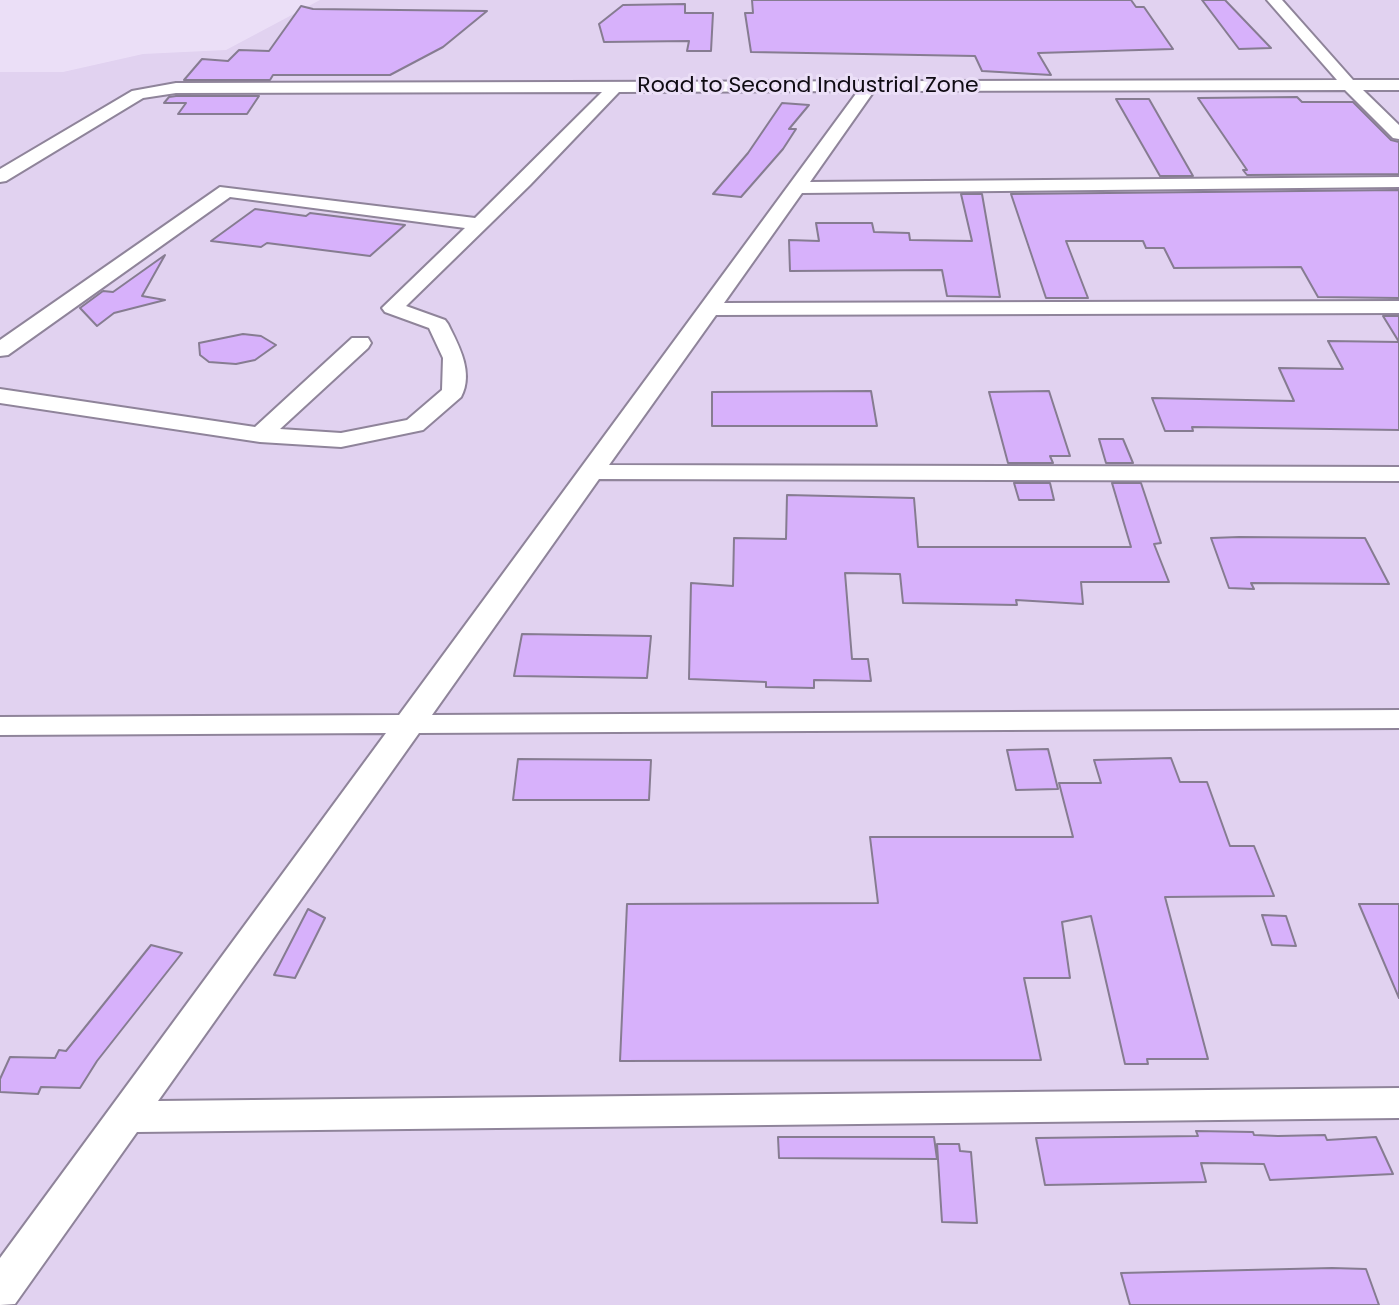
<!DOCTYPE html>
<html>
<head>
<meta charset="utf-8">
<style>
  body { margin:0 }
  canvas { display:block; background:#ebdff7 }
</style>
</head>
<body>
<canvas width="1399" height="1305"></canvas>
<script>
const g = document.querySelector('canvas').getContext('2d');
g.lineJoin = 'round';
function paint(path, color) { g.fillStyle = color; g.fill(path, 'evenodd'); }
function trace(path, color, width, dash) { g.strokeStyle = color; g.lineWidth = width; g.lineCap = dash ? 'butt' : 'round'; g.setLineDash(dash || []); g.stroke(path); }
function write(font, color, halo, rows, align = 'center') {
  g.font = font + ' Poppins,sans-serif'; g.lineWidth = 6; g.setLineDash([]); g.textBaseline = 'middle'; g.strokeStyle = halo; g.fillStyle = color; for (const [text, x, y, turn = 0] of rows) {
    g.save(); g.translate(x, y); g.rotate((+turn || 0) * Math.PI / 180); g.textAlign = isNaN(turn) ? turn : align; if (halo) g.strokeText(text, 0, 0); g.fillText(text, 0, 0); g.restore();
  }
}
const built = new Path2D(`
  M320,0H1399V1305H0V72H63L143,54L226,50Z`);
const building = new Path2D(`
  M752,0H1131L1136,7H1144L1173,49L1038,53L1051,75L982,71L975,56L751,52L745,13H753Z
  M1202,0H1225L1271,48L1239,49Z
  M685,4V13H713L711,51H687L689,41L604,42L599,24L623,5Z
  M301,6L313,9L487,11L443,47L390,75H273L270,80H184L202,59L228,61L239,50L269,51Z
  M176,96H259L247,114H178L186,103H164L169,97Z
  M1297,97L1302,102H1353L1391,140L1399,142V174L1247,175L1243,170H1247L1198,98Z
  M1116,99H1149L1193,176H1160Z
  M782,103L809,105L789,129H796L783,149L741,197L713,194L748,153Z
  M1399,190V298L1318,297L1301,267L1174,268L1164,248H1146L1143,241H1066L1088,298H1046L1011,194Z
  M961,194H982L1000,297L947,296L942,270L790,271L789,240L819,241L816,223H872L874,232L909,233L910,240L972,241Z
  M255,209L306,216L310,213L405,225L370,256L267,243L261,247L211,241Z
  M165,255L142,296L165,300L114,313L97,326L80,308L103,291L113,292Z
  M1383,316H1399V430L1192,427L1193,431H1165L1152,398L1294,401L1279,368L1343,369L1328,341L1399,342Z
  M243,334L261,336L276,345L255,360L236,364L209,362L200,355L199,343Z
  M871,391L877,426H712V392Z
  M1049,391L1070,456H1050L1053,463H1008L989,392Z
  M1099,439H1123L1133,463H1106Z
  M1014,483H1050L1054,500H1019Z
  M1112,483H1141L1161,543L1154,544L1169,582H1081L1083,604L1016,600L1017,605L903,603L900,574L845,573L852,659H868L871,681L814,680V688L766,687V682L689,679L691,583L733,586L734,538L786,539L787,495L914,498L918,547H1131Z
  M1239,537L1365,538L1389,584L1251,583L1254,589L1229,588L1211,538Z
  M522,634L651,636L647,678L514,676Z
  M1048,749L1058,789L1016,790L1007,750Z
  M1171,758L1180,782H1207L1230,846H1254L1274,896L1165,897L1208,1059H1147L1148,1064H1125L1091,916L1062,922L1070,978H1024L1041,1060L620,1061L627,904L878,903L870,837H1073L1059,783H1101L1094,760Z
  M518,759L651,760L649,800H513Z
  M1359,904H1399V998Z
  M308,909L325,918L295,978L274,975Z
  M1262,915L1286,916L1296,946L1272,945Z
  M151,945L182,953L97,1061L80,1088L41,1087L38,1094L0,1092V1079L10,1057L55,1058L59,1050L66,1051Z
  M1196,1131L1253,1132L1254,1135L1278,1136L1325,1135L1327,1140L1376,1137L1393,1174L1270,1180L1264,1164L1201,1163L1206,1182L1045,1185L1036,1138L1198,1136Z
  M778,1137H934L937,1159L779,1158Z
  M937,1144H959L960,1151L971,1152L977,1223L942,1222Z
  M1332,1268L1366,1269L1379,1305H1130L1121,1273Z`);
const minor = new Path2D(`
  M1267,0H1282L1353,80H1399V90H1363L1399,125V139L1393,138L1345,90L874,91L810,182L1399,177V187L802,193L724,303L1399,301V313L716,315L609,465L1399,467V481L599,479L432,715L1399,710V728L419,733L158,1101L1399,1088V1118L137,1132L15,1304L0,1305V1258L386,733L0,735V717L399,715L858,91L619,92L530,185L406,306L445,320L448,324C459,346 474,373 461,397L423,430L341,447L260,442L0,403V389L255,427L352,338H368L371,343L368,348L280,429L341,433L407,420L442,390L443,358L429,328L385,312L382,308L465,228L230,197L8,355L0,356V340L220,187L475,218L602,92L176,93L143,98L6,181L0,182V169L132,91L176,83L1337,80Z`);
const farStreetnames = [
  ["Road to Second Industrial Zone",808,86]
];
paint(built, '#e1d2f0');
paint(building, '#d7b1fb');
trace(building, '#867c91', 2);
trace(minor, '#8f849a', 4);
paint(minor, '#fff');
write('22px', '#0f0b13', '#ebdff7', farStreetnames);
</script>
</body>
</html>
